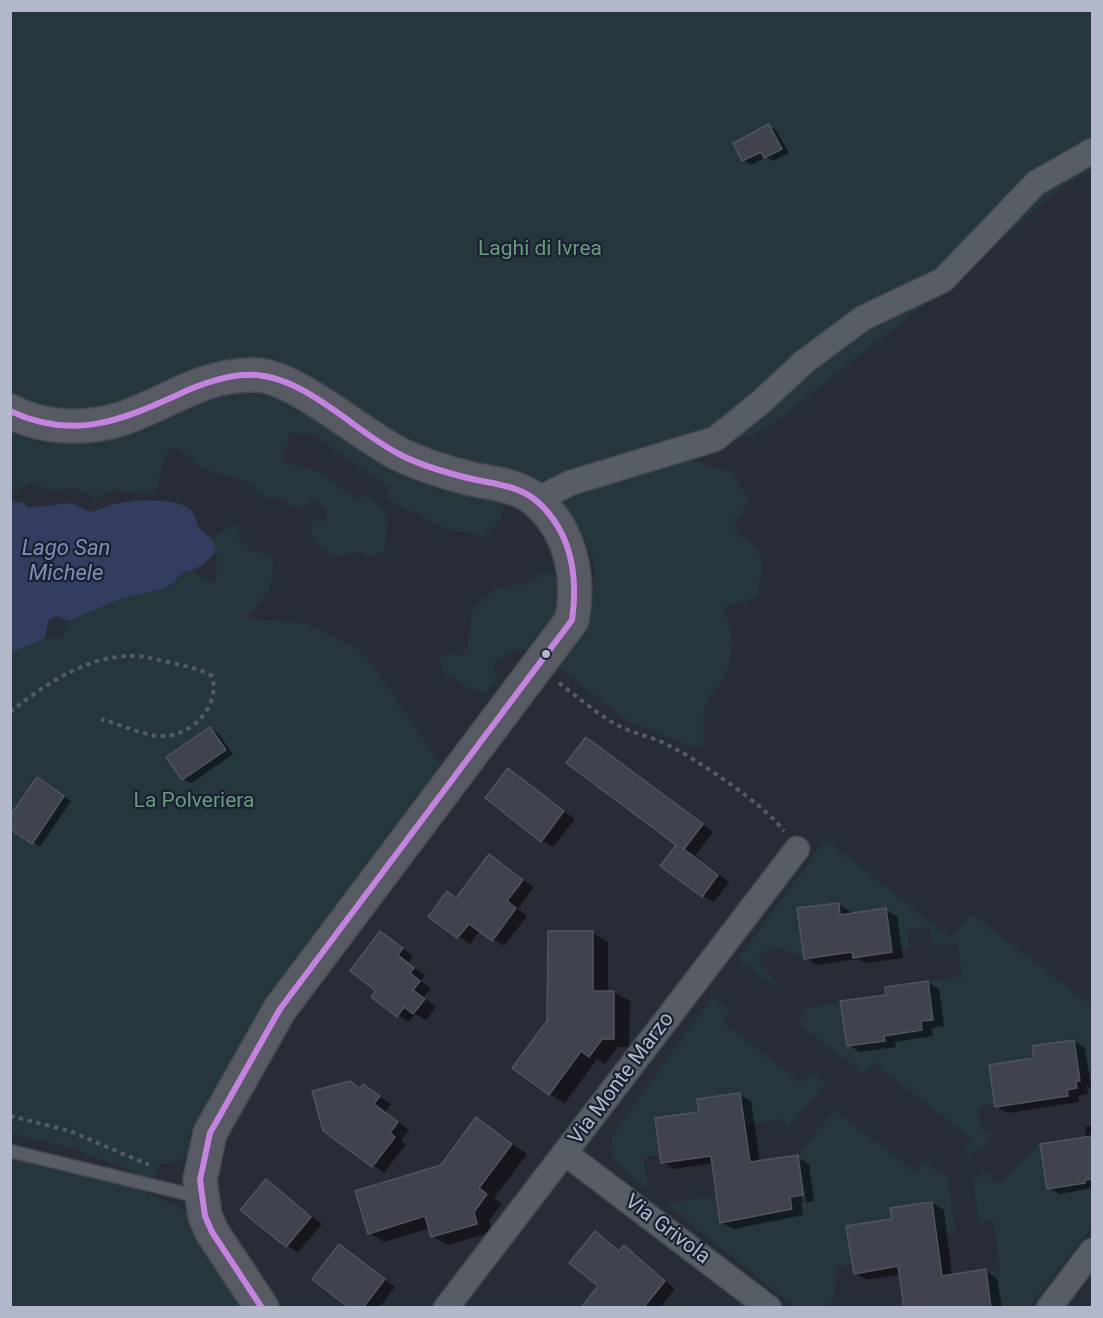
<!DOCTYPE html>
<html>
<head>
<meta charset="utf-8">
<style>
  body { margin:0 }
  #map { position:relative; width:1103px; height:1318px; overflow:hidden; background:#282c37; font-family:Roboto,sans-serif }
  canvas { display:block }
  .frame { position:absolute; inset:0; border:12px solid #b2b7c9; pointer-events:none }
</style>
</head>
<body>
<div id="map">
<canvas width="1103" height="1318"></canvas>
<div class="frame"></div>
</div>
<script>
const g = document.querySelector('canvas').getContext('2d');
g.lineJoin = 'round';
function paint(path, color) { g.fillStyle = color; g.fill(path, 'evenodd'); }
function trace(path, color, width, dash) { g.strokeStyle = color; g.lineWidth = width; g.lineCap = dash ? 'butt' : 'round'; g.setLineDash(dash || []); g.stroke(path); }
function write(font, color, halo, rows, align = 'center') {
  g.font = font + ' Roboto,sans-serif'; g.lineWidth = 4.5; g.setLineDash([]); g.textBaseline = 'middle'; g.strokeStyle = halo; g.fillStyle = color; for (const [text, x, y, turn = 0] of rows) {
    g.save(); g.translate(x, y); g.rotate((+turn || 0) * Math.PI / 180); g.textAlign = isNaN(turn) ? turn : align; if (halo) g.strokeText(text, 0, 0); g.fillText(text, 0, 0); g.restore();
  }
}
const green = new Path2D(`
  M11,11H1092V170L1067,183L931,299L768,428L689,459L735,474L740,487L750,501L743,507L742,515L735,519V531C769,554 764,561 757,597L742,603L730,604L723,613C736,633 735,657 723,678C718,688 710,695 706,706C701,720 707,733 701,747H691L624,719L555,665C586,621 613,583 579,530C572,519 563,510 567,496L507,501L498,524L484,536L444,529L417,513L400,508L387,498L390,488L314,436L289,432L286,452L281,461L318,471L358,500L365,494L388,516L385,552L370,556L357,552L332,557L315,543L309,527L315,519L324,521L327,516L325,509L314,500L298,511L280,498C256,502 260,488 243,481C232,476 207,472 198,465C191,459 183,454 176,448L170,449L164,459L158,487C143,499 139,493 122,491C112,490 104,494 95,498L75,488L55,491L29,484L11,494Z
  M237,524L241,542L249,550L271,555C279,584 265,596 248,617L306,624L354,647L374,667L441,765L429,782L435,795L194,1146L177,1162L160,1165L152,1179L68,1147L11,1134V653L45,638L62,639L68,621C86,614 103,605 121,599C141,592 170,595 180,574L193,571L214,584C220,572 216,550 212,537Z
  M541,571L563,578L558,609L536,647L511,651L493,664L498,680L485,693L470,689L443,672L439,659L448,654L463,655L467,647L473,609C481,602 489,591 499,588C519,581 526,592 541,571Z
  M825,839L951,938L971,913L1092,1006V1070L1079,1072L1074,1040L1032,1046L1035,1063L1027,1059L989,1065L994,1104L978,1107L982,1132H990L991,1140L969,1155L964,1150L972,1139L873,1063L864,1074L802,1027L800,1016L806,1008L841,1003L847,1046L884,1041V1036L922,1030L921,1021L933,1020L928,981L962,976L957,942L933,945L929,927L907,930L910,948L892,951L886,908L848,914L841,920L838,903L797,909L804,959C785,949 775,944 757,958L785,995L738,959Z
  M712,997L730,1011L722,1022L802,1083L811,1072L825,1084L787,1130L783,1119L745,1125L740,1093L700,1117H694L693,1112L655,1118L660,1155L644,1158L648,1190L613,1159L611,1137Z
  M834,1110L916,1172L925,1161L948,1179L956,1232L938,1235L932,1202L890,1208L893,1226H846L852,1264L837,1267L834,1299L827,1307H794L665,1203L716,1196L720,1223L792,1209L790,1197L803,1195L798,1155Z
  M1040,1144L1047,1188L1084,1183L1085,1180L1092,1179V1227L1030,1307H991L987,1272L1000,1270L993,1221L979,1223L973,1180L987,1171L997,1184Z
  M11,1157L135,1188L197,1215L252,1308H11Z`);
const water = new Path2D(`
  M11,498L14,503L22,502L28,508L72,503L90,512C97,511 102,508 108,506C128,500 172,496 189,509C197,515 195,522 200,529C209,539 211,533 216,550C208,563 196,570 180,574C169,595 141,591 121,599C104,605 86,614 68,621L58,616L49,619L45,638L11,653Z`);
const shadow = new Path2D(`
  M769,126L776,130L789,153L773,161L766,157L751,165L743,160Z
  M210,728L218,733L233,754L191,783L183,779Z
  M586,739L713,832L695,856L729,882L714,902L702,896L678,845Z
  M508,770L575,819L553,847L541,840Z
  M44,784L71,801L40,847L10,827Z
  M489,856L534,887L518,909L527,916L504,946L480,930L470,944L430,917L457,899Z
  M838,904L850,911L851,915L885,910L897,916L903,958L866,963L858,959L817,965L806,958Z
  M593,933L608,942V992H614L630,1001L629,1047H618L605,1064L597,1059L565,1103L549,1094V1021Z
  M391,940L413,956L408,963L425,975L420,981L431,988L424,997L436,1007L426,1020L415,1014L409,1022L398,1015L378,991Z
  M927,982L939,989L944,1026L932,1028L933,1036L895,1042L896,1047L860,1052L848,1045L888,996Z
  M1074,1041L1085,1048L1091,1087H1087L1088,1094L1078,1096L1079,1102L1008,1113L996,1106L1036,1059Z
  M350,1083L361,1089L364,1086L391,1104L385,1112L409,1130L401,1141L406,1144L384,1173L324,1130Z
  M740,1095L751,1101L760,1162L797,1157L809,1164L814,1201L801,1203L803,1215L733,1229L721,1222L713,1163L674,1169L663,1162L701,1113ZM797,1163H800L806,1202L803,1203Z
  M476,1119L527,1154L494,1198L502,1204L489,1221L492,1232L448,1245L432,1236L430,1228L384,1242L369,1233L442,1166Z
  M1092,1126V1188L1060,1194L1049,1188L1087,1139L1085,1127Z
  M266,1181L322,1224L298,1252L287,1246Z
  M932,1203L944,1210L952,1276L986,1271L997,1278L1002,1308H906L901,1274L867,1280L855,1273L893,1220L892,1210Z
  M596,1233L621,1251L625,1247L636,1254L675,1289L660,1308H583L600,1286Z
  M339,1246L395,1287L379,1308H352Z`);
const building = new Path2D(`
  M769,124L782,149L764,158L761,152L742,161L733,143Z
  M210,727L226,750L182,780L166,757Z
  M586,737L703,824L684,849L718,875L702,897L660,866L676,845L566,763Z
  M508,768L564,811L541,842L485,798Z
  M37,777L64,796L32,844L10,829V816Z
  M489,854L523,880L507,901L516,908L492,941L469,924L457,938L428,917L447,891L456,898Z
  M839,903L840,915L886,908L892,952L853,958L852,952L804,959L797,908Z
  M380,931L403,948L398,955L414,968L410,973L420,981L413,990L425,999L413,1014L404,1007L397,1017L371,997L376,991L350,971Z
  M548,931H593V991H614V1039H602L589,1057L581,1051L549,1095L512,1068L547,1021Z
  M928,981L933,1020L921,1021L922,1030L884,1036L885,1041L847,1046L840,1001L886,995L885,987Z
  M1074,1040L1080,1081H1076L1077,1088L1067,1090L1068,1096L995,1107L989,1065L1034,1058L1032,1046Z
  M350,1081L360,1089L363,1084L380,1096L374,1104L398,1122L390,1133L395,1137L372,1167L323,1131L312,1091Z
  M740,1093L750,1162L798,1155L803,1195L790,1197L792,1209L720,1223L711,1156L661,1163L655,1118L699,1112L697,1099Z
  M476,1117L512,1144L479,1188L487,1194L474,1212L477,1224L431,1237L425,1216L368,1234L355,1191L441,1165Z
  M1092,1136V1179L1085,1180V1183L1047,1189L1040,1144Z
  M266,1179L311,1217L286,1247L240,1210Z
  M932,1202L942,1276L986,1269L991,1308H904L898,1266L854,1274L846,1226L892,1219L890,1208Z
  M595,1231L619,1251L624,1245L665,1281L643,1308H581L598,1286L569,1263Z
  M339,1244L385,1279L363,1308H349L312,1279Z`);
const path = new Path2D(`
  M559,683C578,697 598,715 619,726C633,733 648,736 662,742C694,757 764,804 784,831
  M10,712C43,686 83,658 127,656C141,655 154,659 168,662C184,666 199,668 212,676C221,706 191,738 159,736C140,734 119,724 101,719
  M10,1116L70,1131L149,1165`);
const service = new Path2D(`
  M10,1151L200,1197`);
const minor = new Path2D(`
  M537,500L570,483L715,439L761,402L804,362L863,318L943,280L1036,183L1092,151
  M565,1153L769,1308
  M446,1308L797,849
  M1049,1308L1092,1251`);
const secondary = new Path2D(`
  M10,411C42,429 86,430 121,419C169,403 203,373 257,375C294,376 363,436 399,454C422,465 447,473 472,479C495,484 522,486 539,503C571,533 580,577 572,620L280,1009L210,1133L200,1180L205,1216L212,1232L262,1308`);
const bus1 = new Path2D(`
  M10,411C71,440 118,422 175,396C200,384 229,373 257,375C307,379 356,432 399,454C421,466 447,473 472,479C495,484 521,486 539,503C572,534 578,577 572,620L280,1009L210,1133L200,1180L205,1216L212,1232L262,1308`);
const markers = [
  [546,654,5,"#b2b7c9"]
];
const parkNames = [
  ["Laghi di Ivrea",540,250],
  ["La Polveriera",194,802]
];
const streetNames = [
  ["Via Monte Marzo",622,1079,-53],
  ["Via Grivola",667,1230,37]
];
const waterNames = [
  ["Lago San",66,549],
  ["Michele",66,574]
];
paint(green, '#25363d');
paint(water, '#333d5f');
paint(shadow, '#0007');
paint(building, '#40434d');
trace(building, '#50545f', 1.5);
trace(service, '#444850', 15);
trace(minor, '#444850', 27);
trace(secondary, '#444850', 36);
trace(path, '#565a62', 4, [4.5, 4.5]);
trace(service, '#585c65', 12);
trace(minor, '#585c65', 24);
trace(secondary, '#575963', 33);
trace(bus1, '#c483df', 6);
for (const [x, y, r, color] of markers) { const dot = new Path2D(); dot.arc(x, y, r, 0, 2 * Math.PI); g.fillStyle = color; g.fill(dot); trace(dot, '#1b2132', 2); }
write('21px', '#689a7d', '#1b2132', parkNames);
write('21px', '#b2b7c9', '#1b2132', streetNames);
write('italic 22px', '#808db6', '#1b2132', waterNames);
</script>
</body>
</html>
